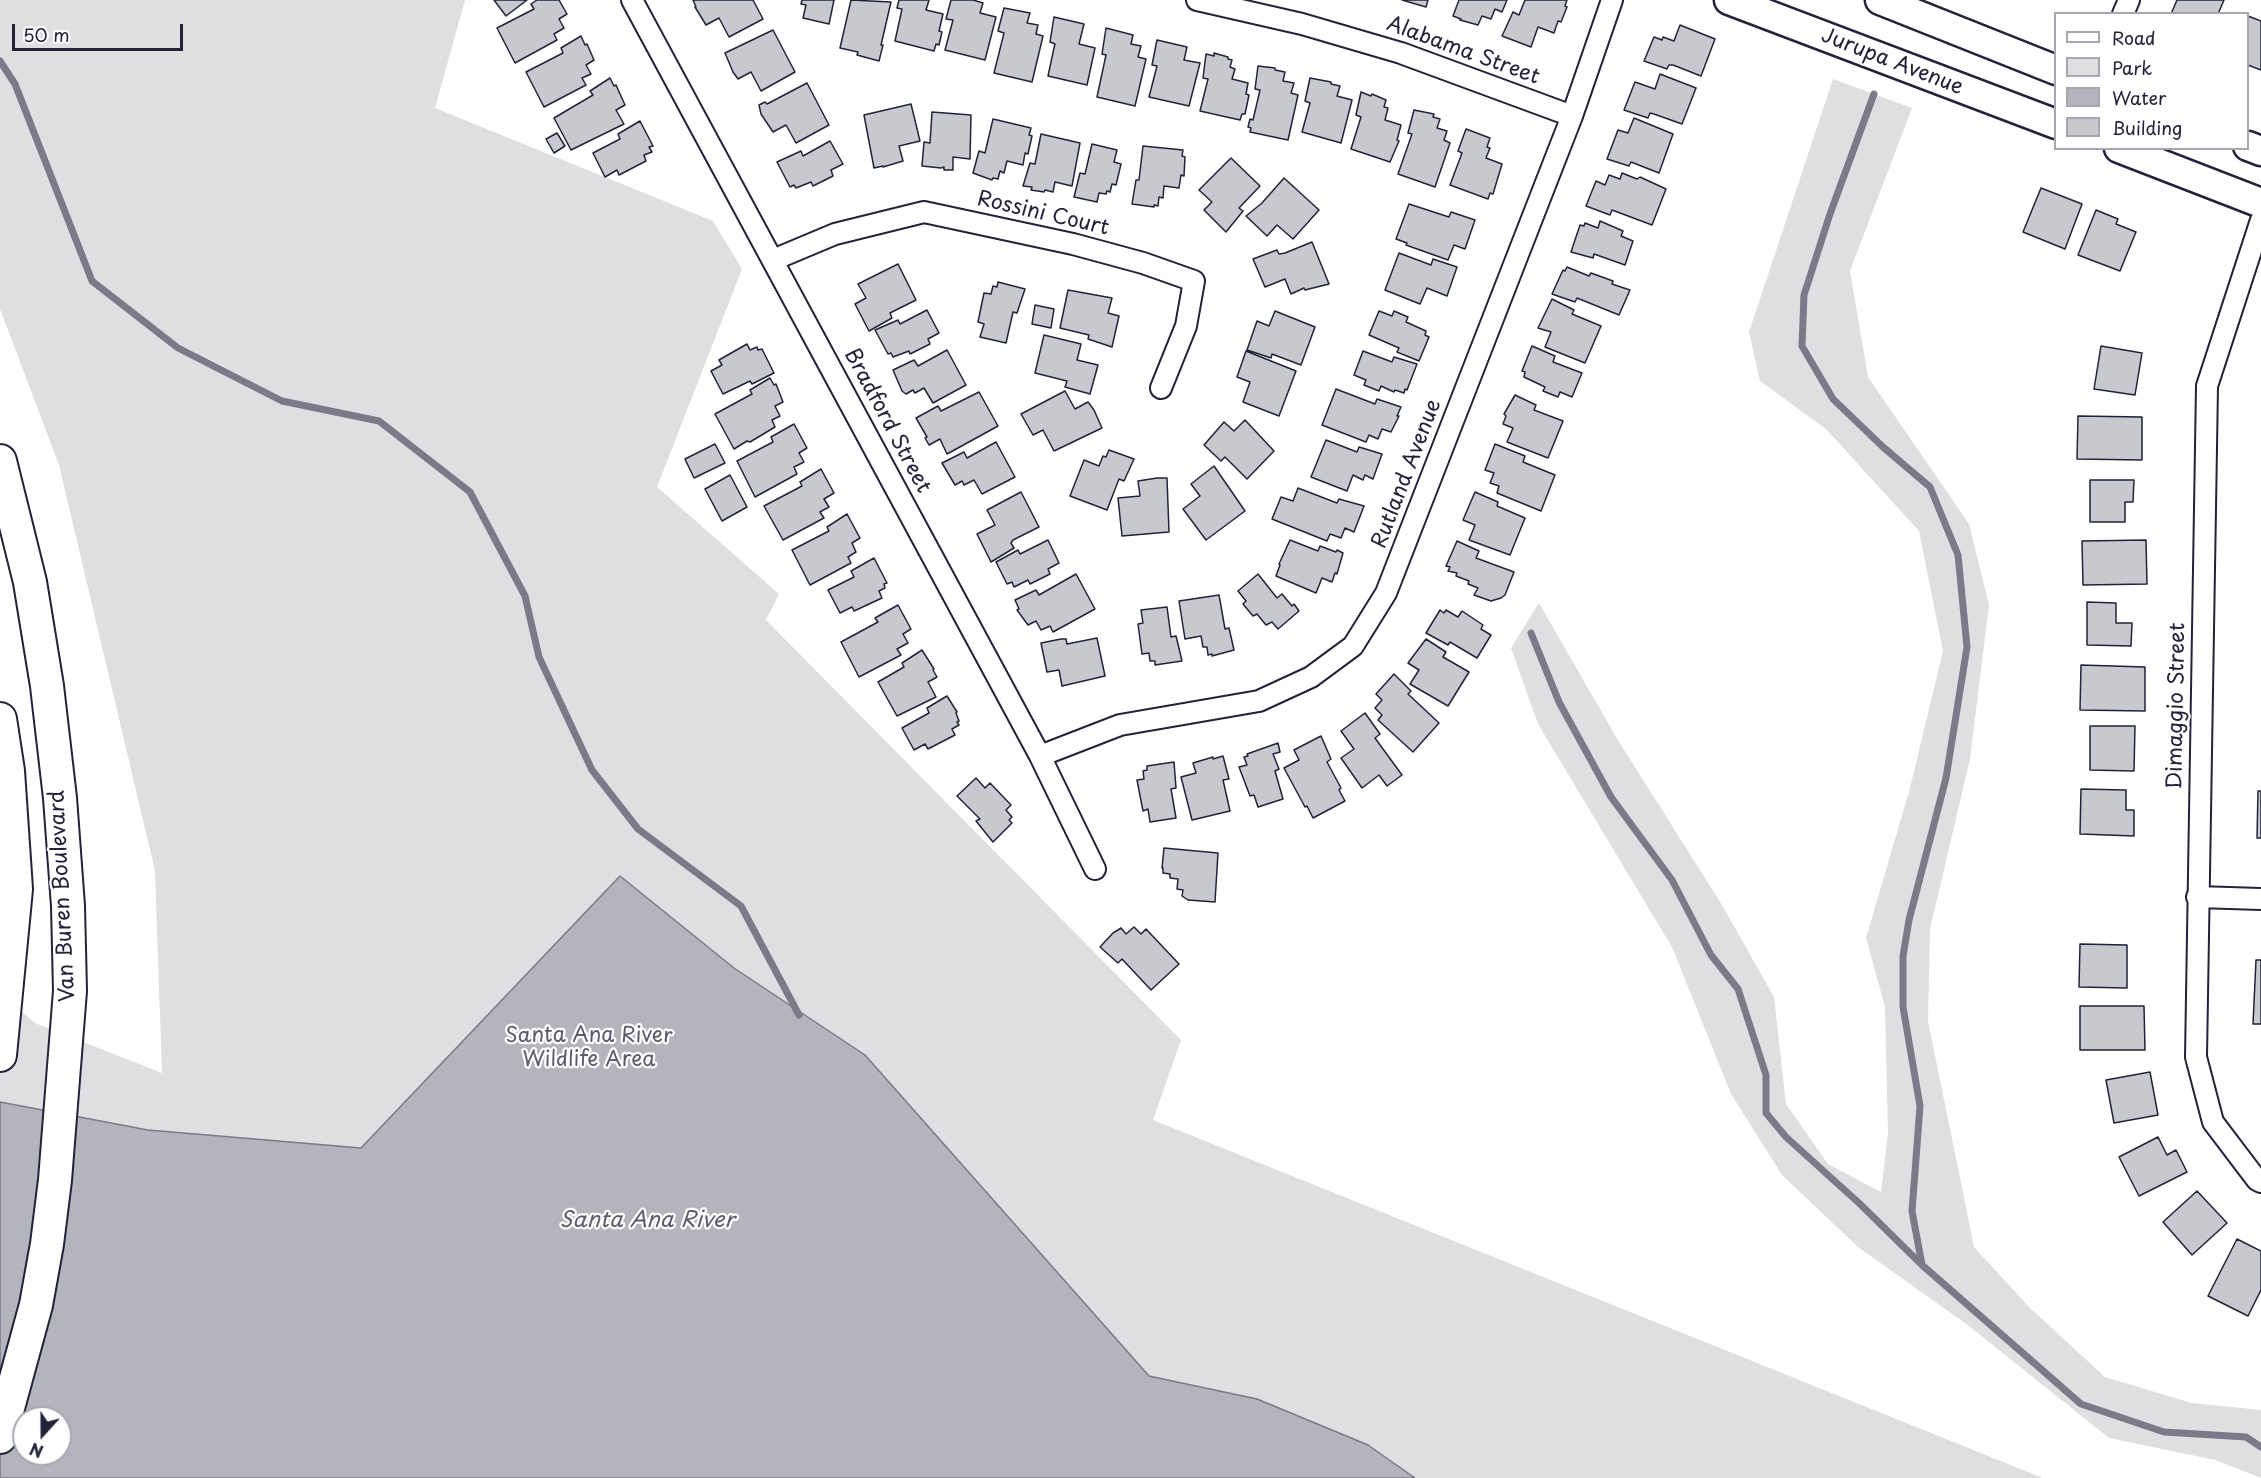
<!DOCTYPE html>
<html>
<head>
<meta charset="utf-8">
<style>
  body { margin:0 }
  #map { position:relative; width:2261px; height:1478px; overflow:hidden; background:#fff; font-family:"Playpen Sans",sans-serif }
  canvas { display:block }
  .legend { position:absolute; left:2054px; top:12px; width:195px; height:138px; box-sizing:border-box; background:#fff; border:2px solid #a7a7b1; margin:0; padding:8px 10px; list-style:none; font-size:18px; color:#22223b }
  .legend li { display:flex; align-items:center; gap:12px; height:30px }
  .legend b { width:30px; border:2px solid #a7a7b1 }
  .north { position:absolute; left:12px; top:1406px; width:60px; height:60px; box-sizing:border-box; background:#fff; border:2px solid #a7a7b1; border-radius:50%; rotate:201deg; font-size:16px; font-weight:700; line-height:24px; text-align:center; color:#22223b }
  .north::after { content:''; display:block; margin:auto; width:21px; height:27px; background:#22223b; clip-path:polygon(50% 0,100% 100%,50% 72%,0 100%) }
  .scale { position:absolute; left:12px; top:24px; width:171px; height:27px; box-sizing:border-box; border:3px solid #22223b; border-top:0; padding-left:8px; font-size:18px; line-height:21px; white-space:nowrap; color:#22223b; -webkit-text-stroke:4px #fff; paint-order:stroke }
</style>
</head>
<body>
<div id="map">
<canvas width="2261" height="1478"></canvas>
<ul class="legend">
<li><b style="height:8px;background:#fff"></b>Road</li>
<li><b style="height:16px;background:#dfdfe2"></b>Park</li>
<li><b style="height:16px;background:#b4b4bc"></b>Water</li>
<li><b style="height:16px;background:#c8c8cf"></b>Building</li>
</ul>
<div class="north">N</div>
<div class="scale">50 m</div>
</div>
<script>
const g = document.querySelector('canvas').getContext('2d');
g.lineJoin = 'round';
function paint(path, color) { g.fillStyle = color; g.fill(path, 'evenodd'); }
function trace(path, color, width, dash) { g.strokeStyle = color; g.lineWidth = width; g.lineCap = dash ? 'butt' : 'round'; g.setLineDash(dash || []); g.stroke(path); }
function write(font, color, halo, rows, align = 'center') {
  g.font = font + ' "Playpen Sans",sans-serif'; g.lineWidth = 4.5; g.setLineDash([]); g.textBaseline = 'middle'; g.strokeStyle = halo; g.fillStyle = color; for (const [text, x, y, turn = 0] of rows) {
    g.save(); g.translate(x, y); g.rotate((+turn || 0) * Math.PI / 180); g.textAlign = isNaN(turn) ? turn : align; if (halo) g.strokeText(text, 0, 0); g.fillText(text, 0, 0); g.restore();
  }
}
const green = new Path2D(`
  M0,0H465L435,108L713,221L742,269L657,487L779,594L766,620L1181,1040L1153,1120L2043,1478H0V993L35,1023L162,1073L155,871L59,465L0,309ZM24,1418H60V1454H24Z
  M1833,79L1912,108L1850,271L1868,377L1969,524L1989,605L1970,759L1930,929L1928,1021L1974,1247L2030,1308L2105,1377L2192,1403L2261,1410V1478L2215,1460L2109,1438L1969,1326L1858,1247L1782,1175L1731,1094L1672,947L1538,724L1511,648L1539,603L1616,737L1722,905L1774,997L1786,1104L1828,1164L1881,1192L1888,1133L1885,1007L1866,938L1910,788L1943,651L1919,531L1826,429L1760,381L1749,332Z`);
const water = new Path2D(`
  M620,876L734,968L865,1055L1149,1376L1257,1399L1368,1445L1415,1478H0V1102L148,1130L361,1148ZM24,1418H60V1454H24Z`);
const stream = new Path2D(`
  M0,61L15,84L92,281L178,348L282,401L379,421L470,492L525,596L539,657L592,770L638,829L741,906L799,1015
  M1874,94L1830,214L1804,295L1802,346L1833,399L1883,447L1930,487L1958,555L1967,647L1946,778L1909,920L1903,956V1007L1920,1106L1912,1211L1922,1265L2081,1404L2164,1432L2246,1437L2261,1447
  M1531,633L1559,702L1611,797L1672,880L1711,955L1738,989L1766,1075V1113L1786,1137L1860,1204L1921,1264`);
const building = new Path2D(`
  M494,0H527L506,16Z
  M537,0H559L567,14L559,19L564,28L554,34L557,40L515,63L497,28L534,9L531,4Z
  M693,0H753L763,19L729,37L719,18L706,25L695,7H696Z
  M802,0H834L829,24L803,18L806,5L801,4Z
  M851,0L891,2L881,45H883L879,61L857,55L858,52L840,48Z
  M899,0H929L926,10L943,14L939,31L942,32L939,45L936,44L934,51L895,41L902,9L897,8Z
  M951,0H973L983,3L980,13L996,17L985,60L945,50L953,20L946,19Z
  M1402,0H1428L1426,7Z
  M1459,0H1507L1502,12L1495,9L1491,19L1482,16L1478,25L1460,20L1461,19L1453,16Z
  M1525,0H1567L1565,6L1567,7L1561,22L1558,21L1554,33L1538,27L1531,47L1502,36L1513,12L1519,15Z
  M2177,0H2224L2218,14H2171Z
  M1004,8L1030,13L1027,23L1038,25L1036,34L1043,36L1032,82L994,73L1004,33L998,31Z
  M2248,16L2261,21V70L2248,65Z
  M1054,17L1084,24L1079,44L1095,48L1087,85L1048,76L1054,48L1055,44L1050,42Z
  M1680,25L1715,39L1701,76L1673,65H1669L1667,69L1644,61L1654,37L1662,40L1663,37L1674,41Z
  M1106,28L1133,35L1131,44L1141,46L1138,57L1146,59L1135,106L1097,97L1106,55L1102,54Z
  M773,30L795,72L761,91L751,72L738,79L733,72L725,53Z
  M581,36L585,45L587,44L594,60L586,65L591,74L582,78L586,85L544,107L526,72L563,53L561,48Z
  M1157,40L1187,47L1184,60L1200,63L1189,106L1149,97L1157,66L1152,65Z
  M1214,53L1228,57V59L1232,60L1230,67L1235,69L1232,79L1248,83L1246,94L1249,95L1245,114H1242L1240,120L1200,111L1208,79L1203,78L1206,54L1214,56Z
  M1258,66L1275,68V70L1285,72L1283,81L1294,83L1291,93L1298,95L1288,140L1250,132L1251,128L1248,127L1250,119L1253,120L1260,90L1255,89Z
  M1660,74L1696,88L1682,124L1654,114L1650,113L1648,118L1624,110L1635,82L1655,89Z
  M610,78L614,86L616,85L625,105L616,110L624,124L571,150L554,118L593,95L590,91Z
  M1310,78L1331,82V84L1340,86L1337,96L1352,100L1341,143L1302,132L1310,103L1305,101Z
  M807,83L829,125L796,143L786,125L773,132L761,114L759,105L765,102L767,104Z
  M1361,92L1371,96L1372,94L1386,100L1384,107L1388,108L1385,120L1401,125L1397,140L1399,141L1390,162L1351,149L1361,117L1356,115Z
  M911,104L920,141L899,146L903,161L883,167V166L874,168L864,115Z
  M1414,110L1434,114L1433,117L1440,119L1437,128L1447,131L1444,140L1450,143L1435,187L1398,174L1412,134L1408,133Z
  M932,112L971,115L970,159L953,157V170H944V167L941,168L922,166L924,142L930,143Z
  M1634,118L1673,134L1659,173L1631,162L1629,166L1607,159L1618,130L1628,133Z
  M993,119L1031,128L1029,135L1032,136L1028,154L1025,153L1023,165L1007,161L1004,173L1000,171L998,179L993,178L992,180L973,173L979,151L985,153Z
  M640,121L653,146L649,147L652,152L644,155L646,161L619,175L617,170L605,177L593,153L620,139L618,134Z
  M1466,129L1490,138L1487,147L1490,148L1486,158L1502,164L1493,194L1490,193L1488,199L1450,185L1462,153L1458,151Z
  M557,133L565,146L554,153L546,139Z
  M1041,134L1080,143L1072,186L1055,182L1053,192L1045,190L1044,192L1031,190L1032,187L1023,186L1030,163L1035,164Z
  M830,141L843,164L831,170L833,176L813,186L811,182L796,188L794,185L790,187L777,162L801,151L803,156Z
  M1092,144L1117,150L1114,162L1121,164L1116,185L1112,184L1110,192L1107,191L1106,194L1099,193L1097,202L1074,197L1080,173L1085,174Z
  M1143,146L1183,150L1182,156L1185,157L1184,176L1181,175L1179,188L1164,186L1163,198L1159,197L1158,206L1154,205V207L1132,204L1136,180H1139Z
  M1231,158L1260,186L1239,208L1243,211L1226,232L1204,210L1212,202L1199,190Z
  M1622,173L1637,179L1640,177L1666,189L1652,225L1612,210L1610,215L1586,206L1596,181L1605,185L1609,175L1620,179Z
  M1284,178L1319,210L1293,239L1277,225L1267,236L1246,216L1262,203Z
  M2041,188L2082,204L2065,249L2023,232Z
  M1409,204L1449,217L1451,212L1475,220L1465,249L1454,245L1448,260L1406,245L1407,243L1396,239Z
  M2096,210L2118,219L2116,224L2136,232L2120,271L2078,255Z
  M1600,221L1623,231L1621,236L1633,241L1625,265L1594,254L1593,258L1571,252L1580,225L1584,226L1585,223L1598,228Z
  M1312,242L1329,284L1305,290L1304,288L1291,294L1285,279L1265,287L1253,259L1277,250L1279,254L1285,253Z
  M1399,253L1431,265L1433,259L1457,267L1447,296L1427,288L1420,304L1385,290Z
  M898,264L916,300L890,313L892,318L869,331L855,304L866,298L858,284Z
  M1567,267L1589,276L1591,273L1613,281L1612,284L1630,290L1619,315L1577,298L1575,302L1552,294L1563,270L1565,271Z
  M998,282L1025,289L1017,313L1013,312L1006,343L980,337L984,324L978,322L984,293L991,294L993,286L997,287Z
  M1068,290L1112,298L1108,313L1119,316L1112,347L1088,339L1089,335L1060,328Z
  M1552,299L1574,310L1572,314L1601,326L1585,363L1545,347L1551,332L1538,328Z
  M1035,305L1054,309L1051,328L1032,324Z
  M927,310L939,333L928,339L930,344L910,354L909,351L893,357L891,353L888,354L875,330L898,320L900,324Z
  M1275,311L1315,327L1301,365L1272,354L1271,358L1247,350L1257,321L1269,326Z
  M1379,311L1392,316L1394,311L1408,317L1406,322L1426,331L1425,335L1429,337L1419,361L1397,352L1399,348L1369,335Z
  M1044,335L1081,344L1077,360L1098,365L1090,394L1065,387L1067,381L1035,373Z
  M747,344L750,350L757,347L758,350L762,349L774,373L752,384L750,381L723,394L711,371L722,365L719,360Z
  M1532,346L1555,356L1553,362L1582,373L1572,397L1560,392L1558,397L1543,391L1545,387L1524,377L1525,372L1522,371Z
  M2101,346L2142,353L2135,395L2094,389Z
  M947,350L966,385L933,403L924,388L915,393L913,390L906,394L902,391L893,370L914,360L918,366Z
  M1246,351L1296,371L1279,416L1243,402L1250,382L1237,377Z
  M1363,351L1392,362L1394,357L1417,364L1407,390L1405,389L1404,393L1395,390L1394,392L1381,386L1379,391L1364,385L1366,380L1354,375Z
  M770,378L774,385L776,384L783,402L775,406L780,416L772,420L775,427L750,442L747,441L734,449L715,414L752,394L750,390Z
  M1336,389L1375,404L1377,399L1401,407L1397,416H1399L1391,432L1382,429L1378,439L1369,435L1366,442L1322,425Z
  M1065,391L1075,409L1088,402L1094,410L1102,428L1054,451L1043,430L1033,435L1021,414Z
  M979,392L998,426L947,454L940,439L929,445L925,438L927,437L916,418L938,406L941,411Z
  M1515,395L1536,405L1534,410L1563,421L1548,458L1507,442L1513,428L1503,424L1506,416L1504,414Z
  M2078,416L2142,417V460L2077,459Z
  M1245,420L1274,451L1247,479L1225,457L1221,461L1204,445L1224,422L1234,431Z
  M794,424L807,448L799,453L804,462L794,467L797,474L755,497L737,461L773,442L771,437Z
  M1326,440L1357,452L1359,447L1382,454L1373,479L1365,475L1363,480L1353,475L1347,491L1311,477Z
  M996,442L1015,477L982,494L974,480L964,485L962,481L955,485L942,463L964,452L967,458Z
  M715,444L725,463L694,478L685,459Z
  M1495,444L1525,456L1523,462L1555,475L1541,511L1497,493L1499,486L1490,483L1494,473L1485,470Z
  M1109,450L1134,459L1124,481L1119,479L1107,510L1070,496L1084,460L1099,466L1103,456L1106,457Z
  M1214,466L1245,511L1206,540L1183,509L1200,496L1191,484Z
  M821,469L834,493L824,499L829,507L820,512L824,518L783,540L764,506L802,486L800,482Z
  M730,475L747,507L722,521L705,489Z
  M1157,478H1167L1169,532L1122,536L1118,498L1140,496L1138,481Z
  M2090,480H2134L2133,502H2125V522H2090Z
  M1298,488L1337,503L1339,499L1364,506L1354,532L1345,528L1341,538L1330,534L1327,541L1272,519L1281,497L1293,501Z
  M1021,492L1039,527L1013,540L1011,543L1014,548L991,562L977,534L995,525L987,510Z
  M1475,492L1498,502L1497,506L1525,518L1510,555L1469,540L1475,525L1463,520Z
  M847,514L860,538L852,543L856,552L848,557L851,563L810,585L792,550L829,531L827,527Z
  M1048,540L1059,563L1048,569L1050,574L1030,584L1028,580L1014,587L1012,582L1007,584L996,562L1018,550L1020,554Z
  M1290,540L1318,551L1320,546L1336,552L1337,550L1343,553L1337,574L1335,573L1332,582L1322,578L1316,593L1276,576L1280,565L1279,564Z
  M2146,540L2147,584L2083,585L2082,541Z
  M1457,541L1479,551L1476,558L1514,572L1505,595L1501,598L1491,601L1474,595L1478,588L1468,584L1469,581L1456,576L1457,573L1448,571L1450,567L1446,566Z
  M874,558L887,583L884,584L885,588L879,591L882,598L854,611L852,607L840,613L828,590L854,577L851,571Z
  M1076,574L1095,609L1053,632L1050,626L1041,630L1036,621L1028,625L1017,610L1019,609L1015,600L1036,590L1039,595Z
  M1258,574L1277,598L1282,594L1292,606L1294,604L1299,611L1278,629L1272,622L1266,625L1257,614L1253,616L1243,604L1246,601L1238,591Z
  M1219,595L1225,629L1229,628L1234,650L1212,656V654L1208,655L1207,647H1203L1201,636L1185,639L1179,601Z
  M2087,602L2116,603V623H2132L2131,646L2087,645Z
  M898,605L911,629L903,634L908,643L897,649L901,655L859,677L841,642L878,622L875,618Z
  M1167,607L1171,637L1176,636L1182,661L1155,665V661H1150L1149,653L1142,654L1138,624L1143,623L1141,610Z
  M1440,610L1444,613L1446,610L1458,617L1462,611L1483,625L1481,629L1491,635L1477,658L1450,642L1448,645L1426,633Z
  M1097,638L1105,676L1062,686L1059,670L1047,672L1041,643L1061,639H1066L1067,644Z
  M1426,639L1446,652L1443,657L1469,672L1448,706L1410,684L1419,670L1408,663Z
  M922,650L934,669L933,670L937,677L928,682L936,697L897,716L878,682L904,667L902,663Z
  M2081,665L2145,667V711L2080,710Z
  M1394,674L1411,691L1408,694L1439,723L1413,752L1378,720L1382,715L1375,708L1382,700L1376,694Z
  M947,696L957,712L956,713L959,721L957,722L959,725L952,729L955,735L928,749L925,744L914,750L902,728L929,713L927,708Z
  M1365,713L1380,734L1375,738L1402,775L1387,786L1379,775L1362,788L1341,758L1354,749L1341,731Z
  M2090,726H2135L2134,771L2090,770Z
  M1321,736L1331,759L1327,762L1341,788L1339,790L1345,801L1313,818L1307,806L1305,807L1284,768L1299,760L1294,750Z
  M1278,743L1280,752L1273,754L1279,769L1275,771L1283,799L1258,807L1254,795L1250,796L1239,767L1247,765L1244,757L1248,756L1247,754Z
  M1223,756L1229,779L1223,780L1230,811L1192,820L1181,777L1196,773L1193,763L1213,757V759Z
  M1174,762L1176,788L1171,789L1176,818L1150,822L1148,809L1143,811L1137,780L1144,779L1143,771L1147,770V766Z
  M976,778L985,788L990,783L1011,805L1006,810L1012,817L1009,820L1012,823L993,842L976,821L980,819L957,796Z
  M2081,789L2126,790V810H2134V836L2080,834Z
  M2258,791H2261V838H2257Z
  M1164,848L1218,853L1215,902L1188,900L1182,896L1183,890L1177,889L1178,879L1170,878V874L1163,873V868H1162Z
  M1134,927L1141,934L1146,929L1179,964L1151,990L1122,959L1118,963L1100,947L1113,933L1121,928L1126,934Z
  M2080,944L2127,945V988L2079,987Z
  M2256,960H2261V1024H2253Z
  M2080,1006H2144L2145,1050H2080Z
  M2150,1072L2158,1115L2114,1123L2106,1080Z
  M2158,1137L2167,1155L2176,1150L2187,1172L2139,1196L2119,1157Z
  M2197,1191L2227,1223L2192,1255L2163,1222Z
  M2237,1239L2261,1251V1290L2248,1316L2208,1296Z`);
const minor = new Path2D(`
  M632,0L1040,756L1095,869
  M1197,0L1302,24L1401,53L1572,116
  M2123,14L2129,0
  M2261,220L2207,386L2196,1057L2213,1122L2257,1180L2261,1182
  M773,260L835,234L924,212L1073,244L1143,263L1194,281L1186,326L1161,388
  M1040,756L1120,725L1259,701L1311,677L1353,646L1386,593L1572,116L1612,0
  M2197,897L2261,899`);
const secondary = new Path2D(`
  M1729,0L2056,124
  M1880,0L2056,70
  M2248,146L2261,151
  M2119,148L2261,203`);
const primary = new Path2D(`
  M0,461L30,582L47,686L60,798L68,906L70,991L55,1180L47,1244L36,1305L0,1437
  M0,719L8,771L16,889L0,1055`);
const streetNames = [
  ["Alabama Street",1463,51,20],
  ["Jurupa Avenue",1892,62,21],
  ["Rossini Court",1043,214,13],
  ["Bradford Street",887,421,62],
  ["Rutland Avenue",1407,474,-69],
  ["Dimaggio Street",2177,706,-89],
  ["Van Buren Boulevard",63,896,-93]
];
const parkNames = [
  ["Santa Ana River",589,1036],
  ["Wildlife Area",589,1060]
];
const waterNames = [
  ["Santa Ana River",647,1221]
];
paint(green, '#dfdfe2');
paint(water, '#b4b4bc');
trace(water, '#7a7a88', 1.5);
trace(stream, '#7a7a88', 7);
paint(building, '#c8c8cf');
trace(building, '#22223b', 1.5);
trace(minor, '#22223b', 24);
trace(secondary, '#22223b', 33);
trace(primary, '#22223b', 36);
trace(minor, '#fff', 20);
trace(secondary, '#fff', 28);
trace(primary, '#fff', 32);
write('21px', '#22223b', '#fff', streetNames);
write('21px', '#5b5b6d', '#fff', parkNames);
write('italic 22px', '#5c5c6f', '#fff', waterNames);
</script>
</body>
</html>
